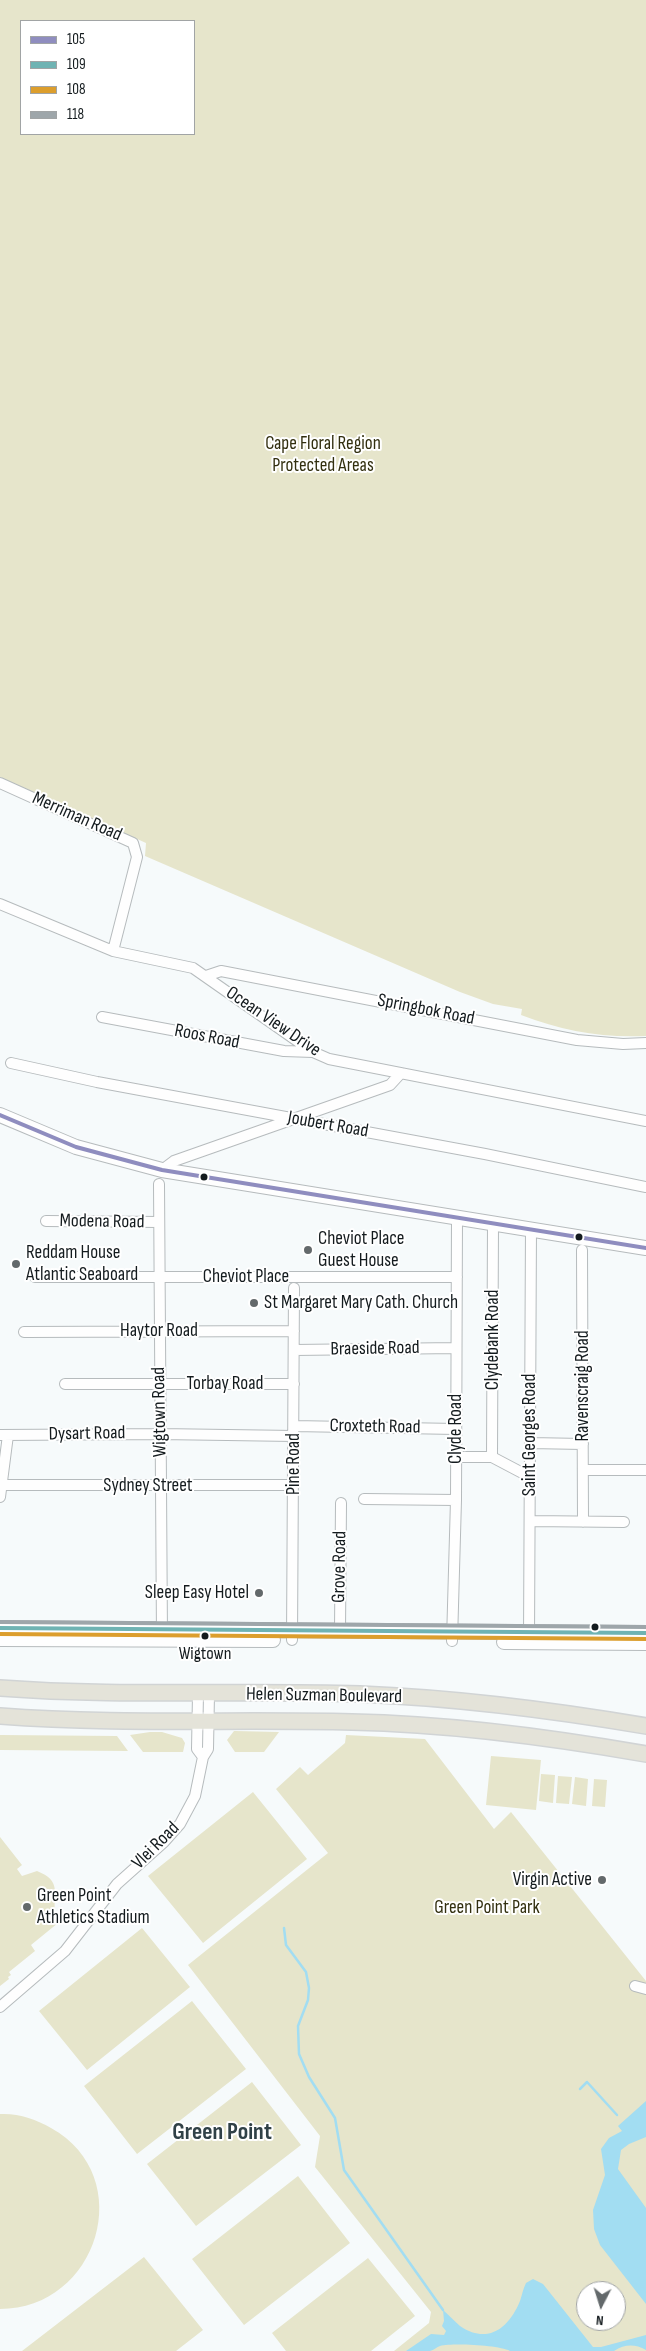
<!DOCTYPE html>
<html>
<head>
<meta charset="utf-8">
<style>
  body { margin:0 }
  #map { position:relative; width:646px; height:2351px; overflow:hidden; background:#f6fafb; font-family:"Sofia Sans Condensed",sans-serif }
  canvas { display:block }
  .legend { position:absolute; left:20px; top:20px; width:175px; height:115px; box-sizing:border-box; background:#fff; border:1px solid #a1a4a5; margin:0; padding:6px 9px; list-style:none; font-size:15px; color:#141b1e }
  .legend li { display:flex; align-items:center; gap:10px; height:25px }
  .legend b { width:25px; border:1px solid #a1a4a5 }
  .north { position:absolute; left:576px; top:2281px; width:50px; height:50px; box-sizing:border-box; background:#fff; border:1px solid #a1a4a5; border-radius:50%; rotate:185deg; font-size:14px; font-weight:700; line-height:20px; text-align:center; color:#141b1e }
  .north::after { content:''; display:block; margin:auto; width:18px; height:22px; background:#63696b; clip-path:polygon(50% 0,100% 100%,50% 72%,0 100%) }
</style>
</head>
<body>
<div id="map">
<canvas width="646" height="2351"></canvas>
<ul class="legend">
<li><b style="height:6px;background:#8f8dbf"></b>105</li>
<li><b style="height:6px;background:#6fb3b3"></b>109</li>
<li><b style="height:6px;background:#dc9e2d"></b>108</li>
<li><b style="height:6px;background:#9ea6aa"></b>118</li>
</ul>
<div class="north">N</div>
</div>
<script>
const g = document.querySelector('canvas').getContext('2d');
g.lineJoin = 'round';
function paint(path, color) { g.fillStyle = color; g.fill(path, 'evenodd'); }
function trace(path, color, width, dash) { g.strokeStyle = color; g.lineWidth = width; g.lineCap = dash ? 'butt' : 'round'; g.setLineDash(dash || []); g.stroke(path); }
function write(font, color, halo, rows, align = 'center') {
  g.font = font + ' "Sofia Sans Condensed",sans-serif'; g.lineWidth = 4; g.setLineDash([]); g.textBaseline = 'middle'; g.strokeStyle = halo; g.fillStyle = color; for (const [text, x, y, turn = 0] of rows) {
    g.save(); g.translate(x, y); g.rotate((+turn || 0) * Math.PI / 180); g.textAlign = isNaN(turn) ? turn : align; if (halo) g.strokeText(text, 0, 0); g.fillText(text, 0, 0); g.restore();
  }
}
const green = new Path2D(`
  M0,0H646V1036C601,1038 563,1031 521,1015L522,1009L493,1004L460,992L145,856L146,843L0,777ZM21,21H194V134H21Z
  M234,1731H235L279,1732L264,1752H235L227,1740Z
  M150,1732H162L182,1738L185,1743L183,1752H143L130,1735Z
  M0,1735L117,1736L128,1751L0,1750Z
  M346,1735L425,1739L494,1829L511,1812L646,1981V2351H394L429,2323L431,2312L315,2167L320,2136L188,1965L328,1853L276,1789L300,1767L308,1775L345,1743ZM586,2291H616V2321H586Z
  M491,1756L541,1760L536,1810L486,1805Z
  M541,1774L555,1775L553,1803L539,1801Z
  M558,1776L572,1777L569,1804L556,1803Z
  M575,1777L588,1779L586,1806L572,1804Z
  M594,1779L607,1780L605,1807L592,1806Z
  M253,1792L307,1859L203,1943L148,1876Z
  M0,1837L22,1865L17,1869L22,1876L37,1871C62,1881 53,1892 55,1913L52,1916L58,1923L31,1945L35,1951L9,1972L11,1975L8,1977L9,1979L0,1986Z
  M142,1928L190,1987L87,2070L39,2011Z
  M192,2001L246,2069L137,2154L84,2086Z
  M252,2082L301,2145L196,2226L147,2164Z
  M0,2114C18,2113 36,2119 51,2128C139,2177 98,2309 0,2309Z
  M298,2176L350,2243L244,2325L192,2259Z
  M144,2257L203,2330L176,2351H22Z
  M368,2258L415,2316L371,2351H286L272,2333Z`);
const water = new Path2D(`
  M646,2101V2137L629,2144L621,2150L618,2169L646,2208V2304L600,2245L594,2229L593,2210L605,2175L601,2149L609,2138L622,2131L618,2126Z
  M533,2279L543,2284L593,2347H601L646,2335V2350C635,2344 625,2344 614,2351H510C498,2345 453,2343 440,2346C437,2347 434,2350 430,2351C422,2351 414,2351 406,2351L431,2334L444,2335L446,2331L442,2326L444,2321L443,2310C449,2315 454,2321 460,2326C488,2345 509,2328 520,2301C522,2295 523,2289 526,2283Z`);
const stream = new Path2D(`
  M284,1928L286,1945L306,1972L309,1988L308,2000L298,2026L299,2054L309,2077L335,2118L344,2170L443,2310
  M580,2089L587,2082L617,2115`);
const street = new Path2D(`
  M0,783L133,843L137,857L113,951
  M0,904L113,951L193,968L313,1052L329,1059L646,1121
  M206,976L221,971L577,1040L623,1044L646,1043
  M102,1017L284,1051L313,1052
  M11,1063L97,1082L485,1154L646,1187
  M162,1170L174,1161L390,1085L401,1073
  M159,1184L162,1636
  M46,1221L159,1222
  M582,1250L583,1522
  M35,1277H457
  M24,1332L294,1331
  M294,1350L456,1348
  M65,1384H294
  M294,1426L456,1429
  M0,1435L160,1434L294,1436
  M530,1443L583,1444
  M456,1457H492L530,1477
  M492,1457L493,1223
  M583,1470H646
  M2,1485H294
  M0,1497L8,1435
  M364,1499L456,1500
  M530,1521L624,1522
  M340,1631L341,1503
  M529,1637L531,1228
  M292,1640L294,1288
  M452,1641L456,1500L457,1217
  M198,1694L197,1749L203,1757
  M635,1986L646,1989
  M0,2007L65,1951L117,1884L164,1842L180,1824L195,1796L203,1757L208,1749L209,1694`);
const secondary = new Path2D(`
  M0,1115L76,1147L162,1170L646,1248
  M0,1628L646,1633
  M0,1639L273,1640
  M504,1642L646,1643`);
const primary = new Path2D(`
  M0,1688C120,1697 240,1690 360,1694C456,1698 552,1710 646,1726
  M0,1716C117,1725 235,1719 352,1722C451,1724 549,1737 646,1754`);
const bus1 = new Path2D(`
  M0,1115L76,1147L162,1170L646,1248`);
const bus2 = new Path2D(`
  M0,1628L646,1633`);
const bus3 = new Path2D(`
  M0,1634L646,1639`);
const bus4 = new Path2D(`
  M0,1622L646,1627`);
const markers = [
  [204,1177,4.5,"#141b1e"],
  [579,1237,4.5,"#141b1e"],
  [308,1250,5,"#63696b"],
  [16,1264,5,"#63696b"],
  [254,1303,5,"#63696b"],
  [259,1593,5,"#63696b"],
  [595,1627,4.5,"#141b1e"],
  [205,1636,4.5,"#141b1e"],
  [602,1880,5,"#63696b"],
  [27,1907,5,"#63696b"]
];
const busNames = [
  ["Wigtown",205,1654]
];
const parkNames = [
  ["Cape Floral Region",323,444],
  ["Protected Areas",323,466],
  ["Green Point Park",487,1908]
];
const streetNames = [
  ["Merriman Road",77,817,24],
  ["Springbok Road",426,1010,11],
  ["Ocean View Drive",273,1022,34],
  ["Roos Road",207,1037,11],
  ["Joubert Road",328,1125,10],
  ["Modena Road",102,1222,1],
  ["Cheviot Place",246,1277],
  ["Haytor Road",159,1331],
  ["Clydebank Road",493,1340,-90],
  ["Braeside Road",375,1349,-1],
  ["Torbay Road",225,1384],
  ["Ravenscraig Road",583,1386,-90],
  ["Wigtown Road",160,1412,-91],
  ["Croxteth Road",375,1427,1],
  ["Clyde Road",456,1429,-90],
  ["Dysart Road",87,1434,-1],
  ["Saint Georges Road",530,1435,-90],
  ["Pine Road",294,1464,-90],
  ["Sydney Street",148,1486],
  ["Grove Road",340,1567,-89],
  ["Helen Suzman Boulevard",324,1696,1],
  ["Vlei Road",156,1846,-45]
];
const poiNames = [
  ["Cheviot Place",318,1239],
  ["Guest House",318,1261],
  ["Reddam House",26,1253],
  ["Atlantic Seaboard",26,1275],
  ["St Margaret Mary Cath. Church",264,1303],
  ["Sleep Easy Hotel",249,1593,"right"],
  ["Virgin Active",592,1880,"right"],
  ["Green Point",37,1896],
  ["Athletics Stadium",37,1918]
];
const districtNames = [
  ["Green Point",222,2133]
];
paint(green, '#e6e5cb');
paint(water, '#a2ddf2');
trace(stream, '#a2ddf2', 2.5);
trace(street, '#b6bbbd', 12);
trace(secondary, '#b6bbbd', 16);
trace(primary, '#d1d4d5', 18);
trace(street, '#fefefe', 10);
trace(secondary, '#fefefe', 14);
trace(primary, '#e4e3d9', 15);
trace(bus1, '#8f8dbf', 4);
trace(bus2, '#6fb3b3', 4);
trace(bus3, '#dc9e2d', 4);
trace(bus4, '#9ea6aa', 4);
for (const [x, y, r, color] of markers) { const dot = new Path2D(); dot.arc(x, y, r, 0, 2 * Math.PI); g.fillStyle = color; g.fill(dot); trace(dot, '#fff', 2); }
write('18px', '#141b1e', '#fff', busNames);
write('19px', '#322f0f', '#fff', parkNames);
write('19px', '#141b1e', '#fff', streetNames);
write('19px', '#141b1e', '#fff', poiNames, 'left');
write('bold 24px', '#304147', '#fff', districtNames);
</script>
</body>
</html>
